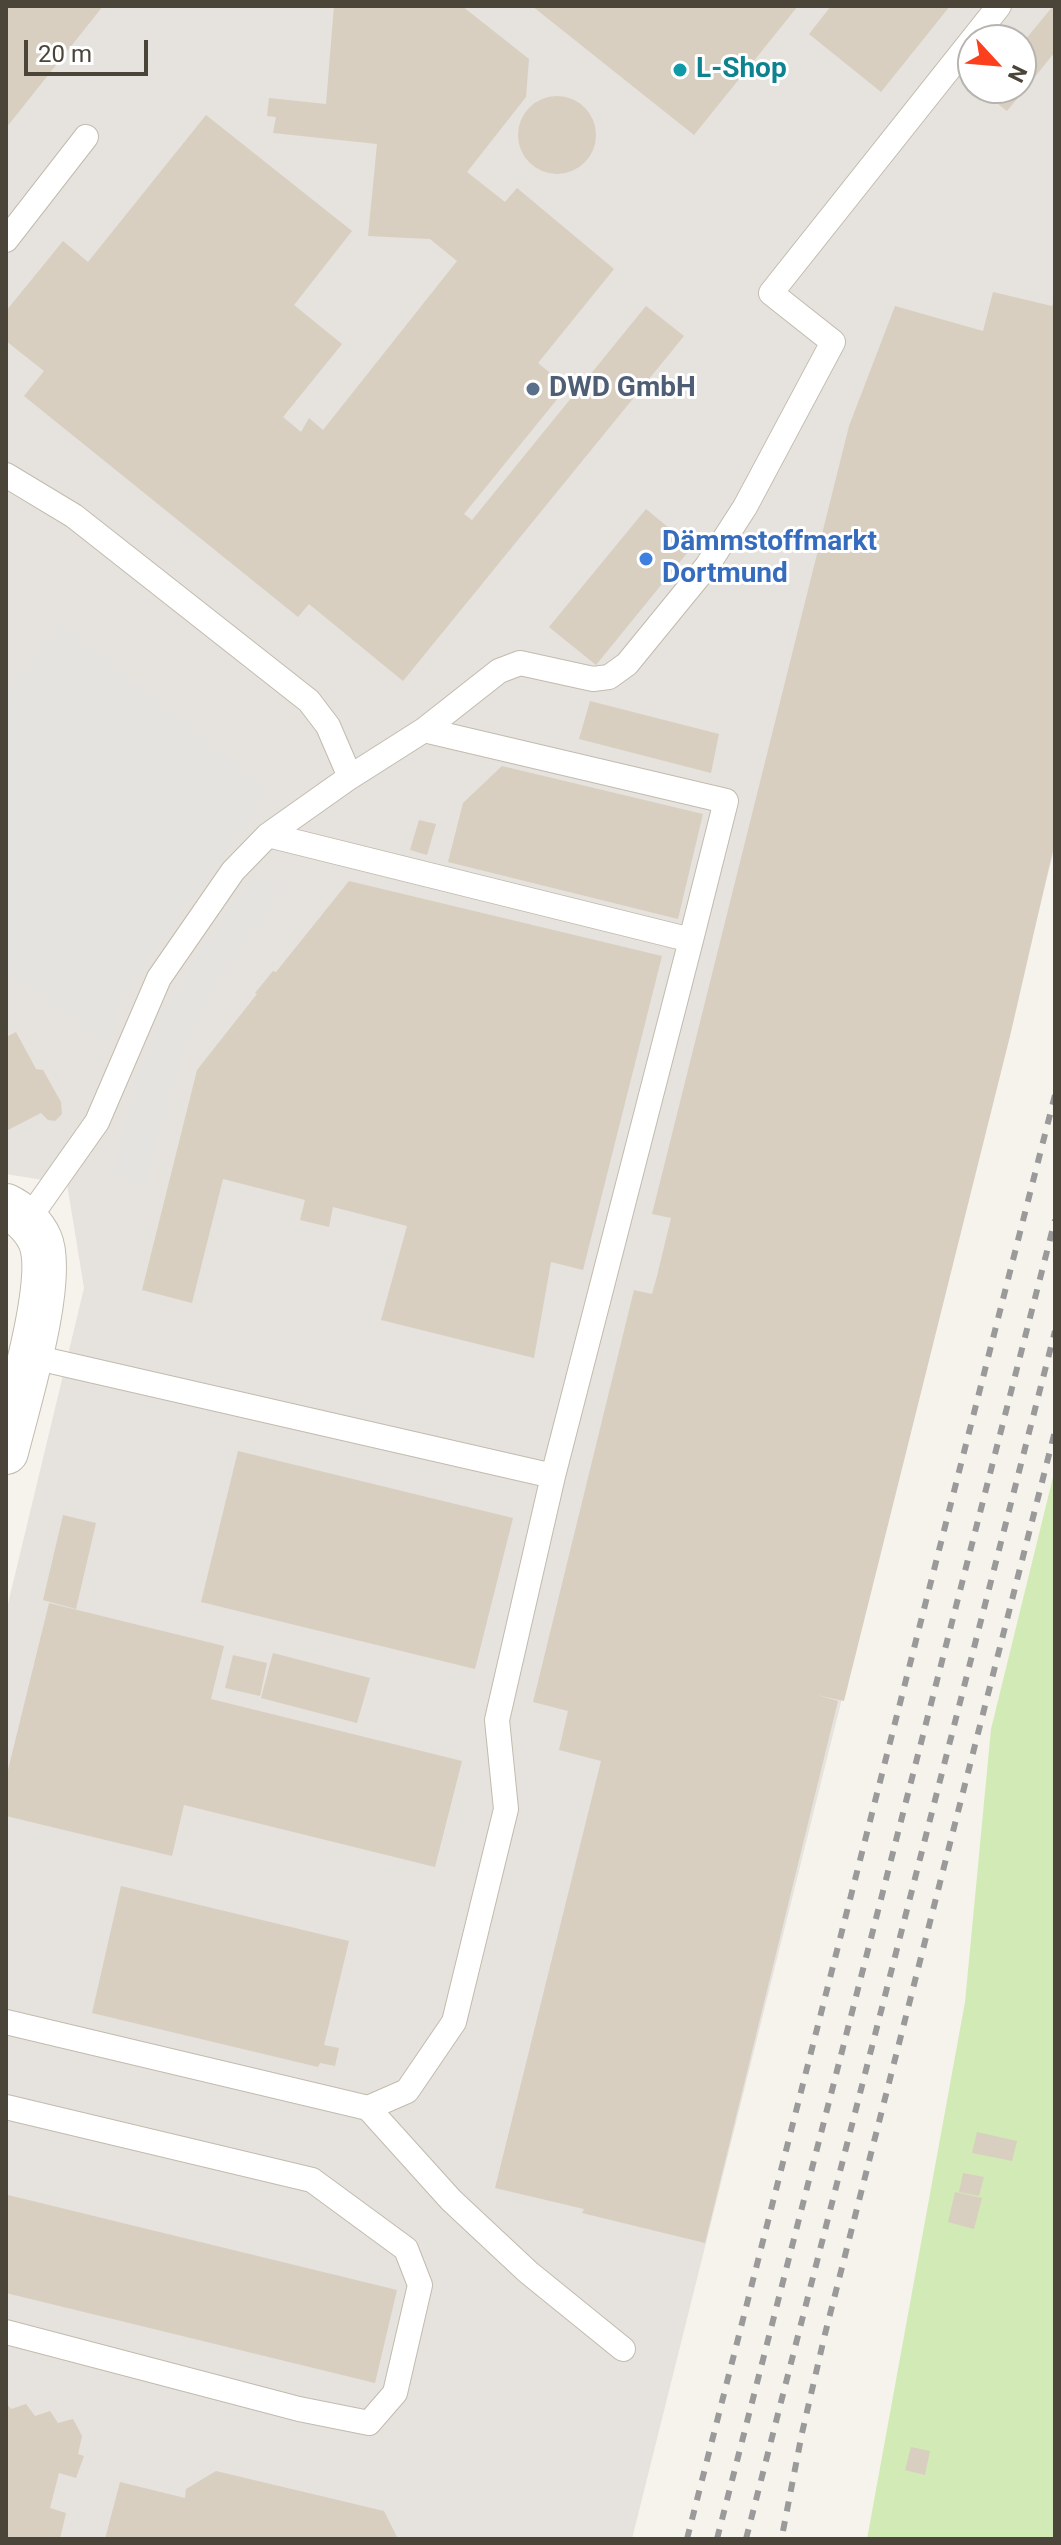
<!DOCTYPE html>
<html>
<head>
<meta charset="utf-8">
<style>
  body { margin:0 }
  #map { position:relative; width:1061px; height:2545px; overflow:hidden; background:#f6f3ec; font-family:Roboto,sans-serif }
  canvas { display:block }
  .frame { position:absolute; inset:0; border:8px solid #4b4439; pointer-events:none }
  .north { position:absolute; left:957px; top:24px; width:80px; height:80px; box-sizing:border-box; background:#fff; border:2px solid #b7b4b0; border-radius:50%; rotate:116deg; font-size:22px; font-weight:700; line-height:32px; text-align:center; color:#4b4439 }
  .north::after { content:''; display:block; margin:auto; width:28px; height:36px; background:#fc3f1d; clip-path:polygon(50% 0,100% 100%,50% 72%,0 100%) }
  .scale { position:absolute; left:24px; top:40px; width:124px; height:36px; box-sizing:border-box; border:4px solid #4b4439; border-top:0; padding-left:10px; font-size:24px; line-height:28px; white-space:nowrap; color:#4b4439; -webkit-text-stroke:6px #fff; paint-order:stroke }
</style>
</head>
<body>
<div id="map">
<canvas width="1061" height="2545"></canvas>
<div class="frame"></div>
<div class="north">N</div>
<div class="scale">20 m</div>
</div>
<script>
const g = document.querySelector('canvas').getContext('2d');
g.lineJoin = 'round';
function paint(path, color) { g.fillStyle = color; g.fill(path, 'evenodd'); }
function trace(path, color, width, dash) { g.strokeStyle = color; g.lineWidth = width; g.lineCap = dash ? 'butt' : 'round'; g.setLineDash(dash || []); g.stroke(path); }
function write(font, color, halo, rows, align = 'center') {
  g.font = font + ' Roboto,sans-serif'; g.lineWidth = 6; g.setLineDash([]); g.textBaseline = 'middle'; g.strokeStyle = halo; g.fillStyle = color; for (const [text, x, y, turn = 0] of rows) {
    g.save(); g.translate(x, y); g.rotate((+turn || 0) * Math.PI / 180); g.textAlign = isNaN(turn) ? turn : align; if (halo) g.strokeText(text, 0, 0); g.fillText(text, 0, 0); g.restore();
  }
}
const industrial = new Path2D(`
  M6,6H1055V846L632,2539H6V1612L84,1288L67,1184L6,1174ZM973,40H1021V88H973Z`);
const green = new Path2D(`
  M1055,1469V2539H867L965,2002L991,1729Z`);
const parking = new Path2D(`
  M59,622L269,791L134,979L116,1015L106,1047L6,967V696Z
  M255,872L281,892L229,965L197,1020L178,1066L145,1184L111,1175L137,1079L162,1014L195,957Z`);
const building = new Path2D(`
  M6,6H103L6,128Z
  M334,6H462L529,59L526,97L467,172L505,202L517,188L614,269L538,363L567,387L464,514L472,520L646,306L684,336L403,681L309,604L298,617L24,396L44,371L6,341V311L63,241L88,262L206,115L352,231L294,305L342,344L283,417L301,432L309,418L323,430L457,261L430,239L368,236L377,144L273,133L276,117L267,116L269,98L326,104Z
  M532,6H798L694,135Z
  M831,6H950L881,92L809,34Z
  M1053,6H1055V52L1007,111L983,92L986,88H1021V45Z
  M518 135a39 39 0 1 1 78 0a39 39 0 1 1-78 0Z
  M993,292L1052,306L1055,299V841L1011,1032L844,1701L817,1695L838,1701L705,2243L582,2213L584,2209L495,2188L601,1761L559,1750L568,1711L533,1702L634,1290L652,1294L657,1276L671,1218L652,1214L849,426L895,306L983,331Z
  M646,509L692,547L596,665L549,627Z
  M590,701L719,734L711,773L579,739Z
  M502,766L703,814L678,919L448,862L463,803Z
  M419,820L436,824L427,855L410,850Z
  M349,881L662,956L583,1270L551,1262L534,1358L381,1320L407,1226L333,1207L329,1227L300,1220L305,1200L223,1179L192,1303L142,1290L197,1070L257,994L255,993L273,971L276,972Z
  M16,1032L36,1069L43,1070L61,1102L62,1114L55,1121L48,1120L41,1113L6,1131V1037Z
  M238,1451L513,1518L475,1669L201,1602Z
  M63,1515L96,1523L76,1609L43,1600Z
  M49,1603L224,1646L211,1699L462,1761L435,1867L184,1805L172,1856L6,1816V1778Z
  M273,1653L370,1678L357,1723L261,1698Z
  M233,1655L267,1663L260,1696L225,1688Z
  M121,1886L349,1941L324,2045L339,2048L335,2066L320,2063L318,2067L92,2013Z
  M977,2132L1017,2141L1012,2161L972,2153Z
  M963,2173L984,2177L979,2196L959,2192Z
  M955,2192L982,2198L974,2229L948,2222Z
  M8,2195L397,2290L375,2383L6,2293V2203Z
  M6,2403L11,2409L26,2404L35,2416L50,2411L58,2423L73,2419L82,2436L78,2454L84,2456L76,2478L59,2473L50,2508L66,2513L60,2539H6Z
  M911,2447L930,2451L925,2475L905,2470Z
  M216,2471L384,2511L398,2539H105L120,2482L185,2498L186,2489Z`);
const service = new Path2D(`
  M6,240L86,137
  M6,475L74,516L309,701L328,726L350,777
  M424,730L726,801L691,940
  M268,835L350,777L424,730L499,671L520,663L593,679L609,677L627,664L707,566L745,507L833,342L771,293L999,6
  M27,1221L97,1122L159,978L233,871L268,835L691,940L553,1476
  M6,2022L368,2108L407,2091L454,2022L506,1809L497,1720L553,1476L29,1356
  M6,2107L312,2180L406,2249L420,2285L395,2393L369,2423L299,2409L6,2332
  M368,2108L451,2200L528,2272L623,2349`);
const minor = new Path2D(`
  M6,1206C19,1212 34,1226 40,1240C57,1279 17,1407 6,1452`);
const rail = new Path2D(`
  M783,2531L802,2433L825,2334L1055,1431
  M687,2539L1055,1095
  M717,2539L1055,1220
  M746,2539L1055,1331`);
const markers = [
  [680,70,8,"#0f9aa8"],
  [533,389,8,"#5c6f8a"],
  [646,559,8,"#3f7fe0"]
];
const cultureNames = [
  ["L-Shop",696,70]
];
const serviceNames = [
  ["DWD GmbH",549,389]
];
const shopNames = [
  ["Dämmstoffmarkt",662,543],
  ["Dortmund",662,575]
];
paint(industrial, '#e6e2dd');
paint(green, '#d2eab5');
paint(parking, '#e5e3e0');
paint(building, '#d8cfc1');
trace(service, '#c2bbae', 26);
trace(minor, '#c2bbae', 46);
trace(service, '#fff', 24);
trace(minor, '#fff', 44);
trace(rail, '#9a9a9a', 6, [10, 10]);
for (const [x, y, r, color] of markers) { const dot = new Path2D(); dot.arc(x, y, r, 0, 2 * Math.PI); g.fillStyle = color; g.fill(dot); trace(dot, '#fff', 3); }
write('bold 28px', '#0d838f', '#fff', cultureNames, 'left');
write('bold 28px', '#4e5e75', '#fff', serviceNames, 'left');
write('bold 28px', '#366cbe', '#fff', shopNames, 'left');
</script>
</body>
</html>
